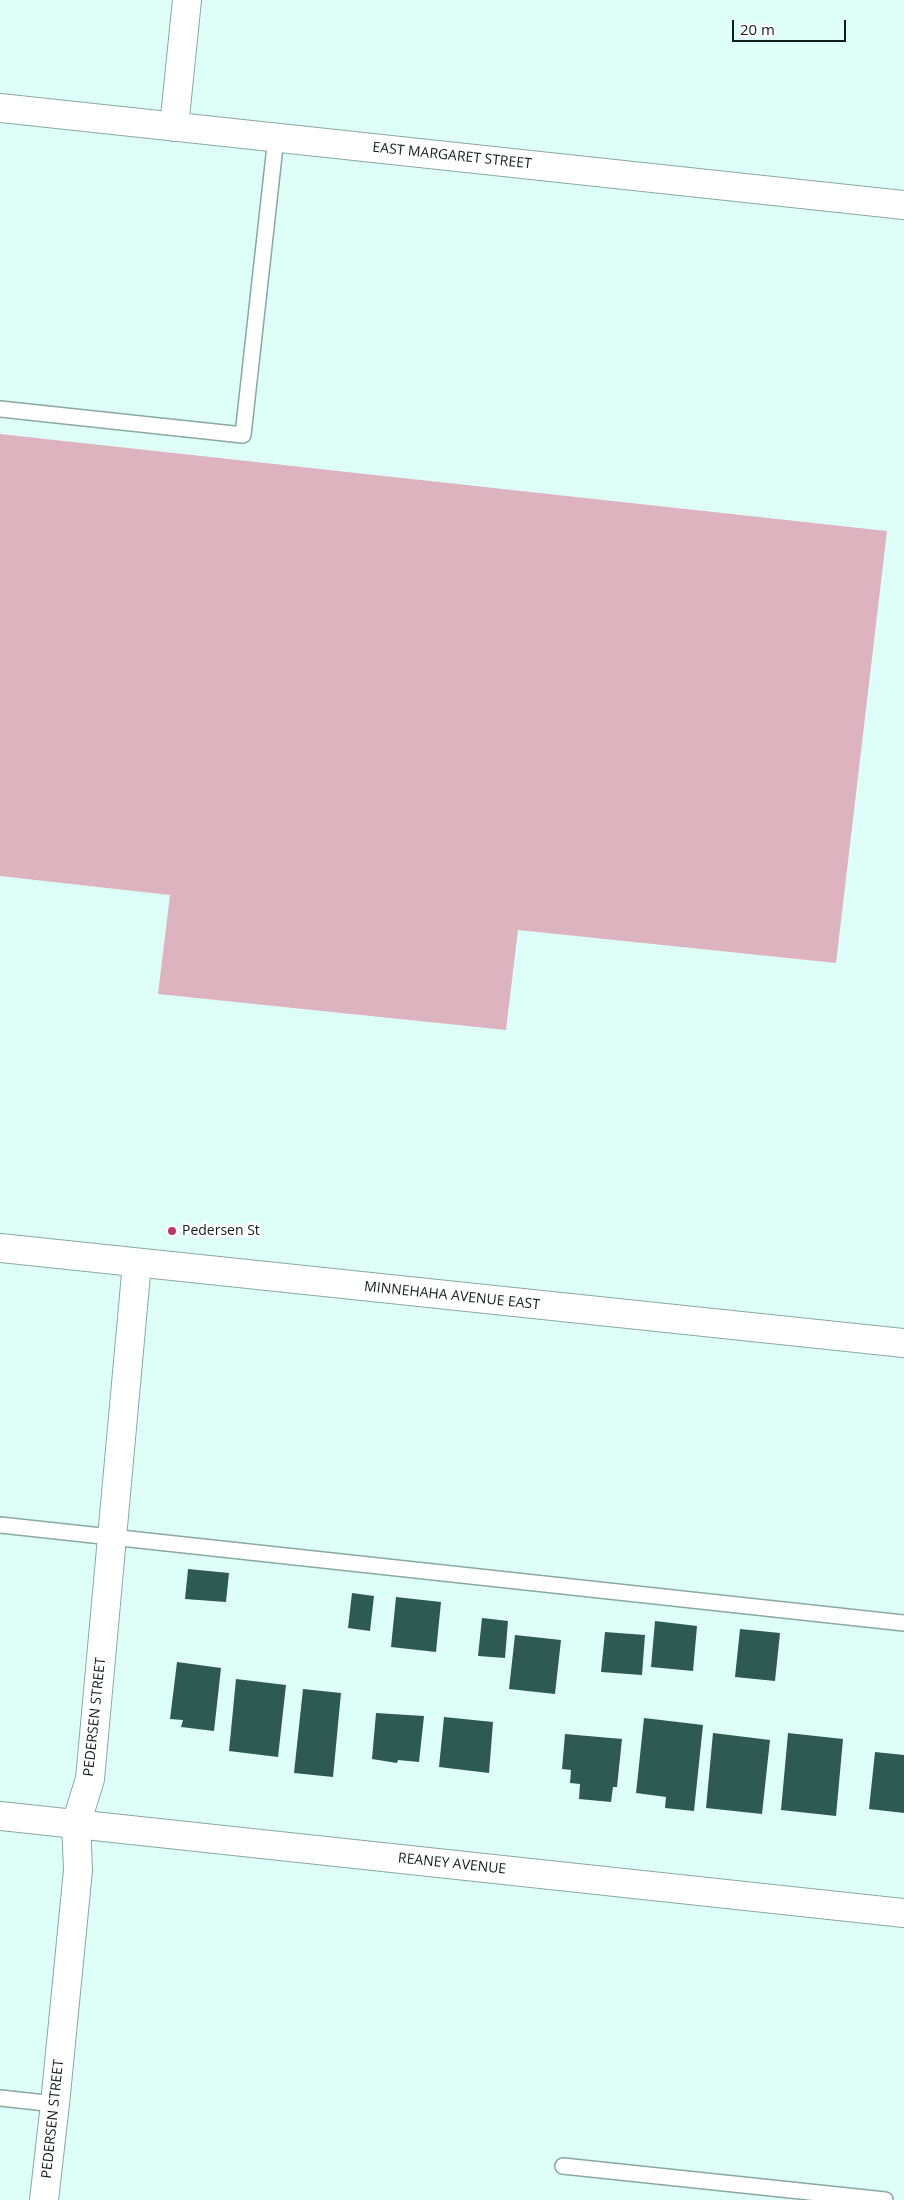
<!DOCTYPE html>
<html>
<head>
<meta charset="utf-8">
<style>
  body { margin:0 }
  #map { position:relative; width:904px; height:2200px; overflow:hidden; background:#ddfff7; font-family:"Open Sans",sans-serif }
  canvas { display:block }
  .scale { position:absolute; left:732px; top:20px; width:114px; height:22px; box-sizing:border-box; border:2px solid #101d1a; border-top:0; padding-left:6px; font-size:15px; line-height:18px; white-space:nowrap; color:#101d1a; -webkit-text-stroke:4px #fff; paint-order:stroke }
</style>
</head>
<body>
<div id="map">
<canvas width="904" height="2200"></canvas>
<div class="scale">20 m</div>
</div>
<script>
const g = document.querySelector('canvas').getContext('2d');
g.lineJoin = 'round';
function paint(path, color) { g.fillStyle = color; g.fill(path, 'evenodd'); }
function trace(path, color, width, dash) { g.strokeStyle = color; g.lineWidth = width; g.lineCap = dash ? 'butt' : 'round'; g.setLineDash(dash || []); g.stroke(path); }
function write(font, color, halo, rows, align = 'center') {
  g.font = font + ' "Open Sans",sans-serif'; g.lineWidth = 5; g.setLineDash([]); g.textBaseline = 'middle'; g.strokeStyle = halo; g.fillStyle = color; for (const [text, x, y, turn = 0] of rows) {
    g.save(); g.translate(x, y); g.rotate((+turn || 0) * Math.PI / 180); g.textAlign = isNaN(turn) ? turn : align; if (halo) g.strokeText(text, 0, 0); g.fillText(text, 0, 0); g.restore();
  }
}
const forest = new Path2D(`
  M0,434L887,531L836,963L518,930L506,1030L158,994L170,895L0,876Z`);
const building = new Path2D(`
  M188,1569L229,1573L226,1602L185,1599Z
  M352,1593L374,1596L370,1631L348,1628Z
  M396,1597L441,1602L436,1652L391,1647Z
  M482,1618L508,1621L505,1658L478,1656Z
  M655,1621L697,1626L693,1671L651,1667Z
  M740,1629L780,1633L775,1681L735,1677Z
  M605,1632L645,1635L642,1675L601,1672Z
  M515,1635L561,1640L555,1694L509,1689Z
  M177,1662L221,1668L214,1731L181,1727L183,1720L170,1719Z
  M236,1679L286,1685L278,1757L229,1751Z
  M303,1689L341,1693L333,1777L294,1773Z
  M376,1713L424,1716L419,1762L398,1760L397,1763L372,1759Z
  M444,1717L493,1722L489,1773L439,1767Z
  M644,1718L703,1725L694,1811L665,1808L666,1797L636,1793Z
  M713,1733L770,1740L762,1814L706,1808Z
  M788,1733L843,1739L836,1816L781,1810Z
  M565,1734L622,1739L617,1787H613L611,1802L579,1799L580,1784L570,1783L571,1770L562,1769Z
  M875,1752L904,1755V1813L869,1809Z`);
const service = new Path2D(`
  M0,409L243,435L276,137
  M0,1525L904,1623
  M0,2098L55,2104
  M563,2166L885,2200`);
const minor = new Path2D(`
  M0,108L904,205
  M174,127L187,0
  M0,1816L904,1913
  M44,2200L55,2104L78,1870L76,1824L90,1779L137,1263`);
const secondary = new Path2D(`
  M0,1248L904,1343`);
const markers = [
  [172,1231,5,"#bc336d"]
];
const streetNames = [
  ["EAST MARGARET STREET",452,156,6],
  ["MINNEHAHA AVENUE EAST",452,1296,6],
  ["PEDERSEN STREET",95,1717,-84],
  ["REANEY AVENUE",452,1864,6],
  ["PEDERSEN STREET",53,2119,-84]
];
const poiNames = [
  ["Pedersen St",182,1231]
];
paint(forest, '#ddb3bf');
paint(building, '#2e5a52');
trace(service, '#89a8a2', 18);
trace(minor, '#89a8a2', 30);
trace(secondary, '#89a8a2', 30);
trace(service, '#fff', 15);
trace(minor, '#fff', 28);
trace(secondary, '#fff', 28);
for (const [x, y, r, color] of markers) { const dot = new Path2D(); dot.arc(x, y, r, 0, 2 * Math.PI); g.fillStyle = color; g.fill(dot); trace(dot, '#fff', 2); }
write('14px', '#101d1a', '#fff', streetNames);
write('14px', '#101d1a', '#fff', poiNames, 'left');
</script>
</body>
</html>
